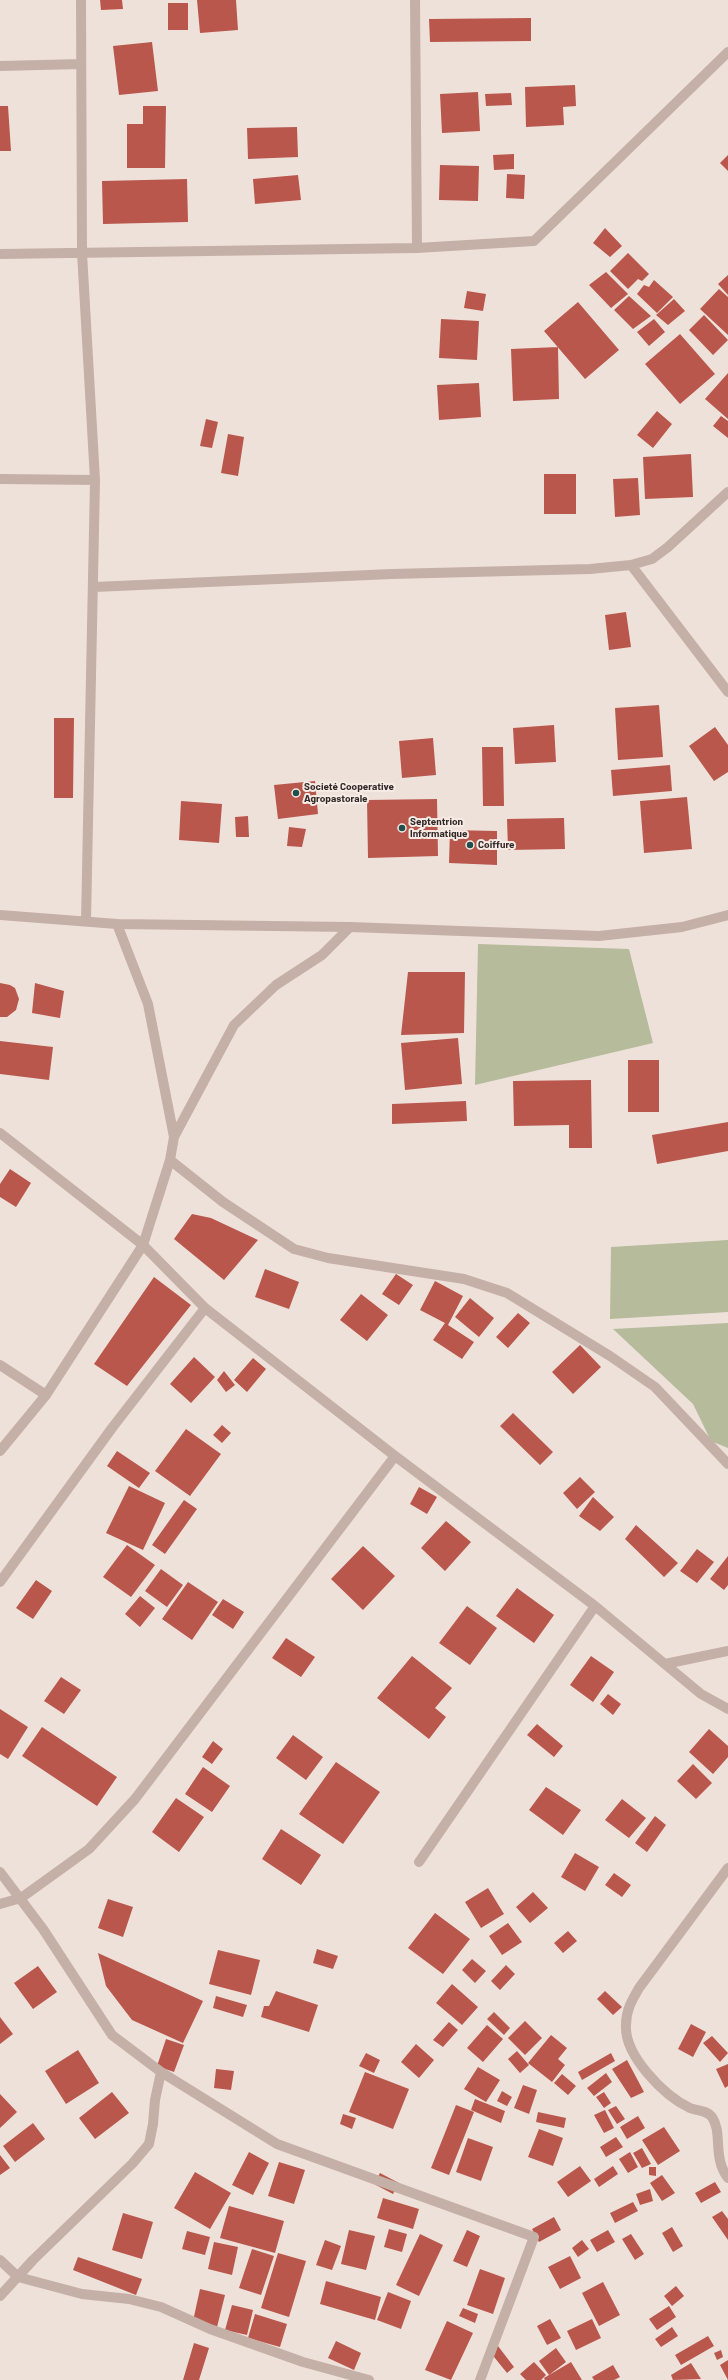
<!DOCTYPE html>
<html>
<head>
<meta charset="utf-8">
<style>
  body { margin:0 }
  canvas { display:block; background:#eee1da }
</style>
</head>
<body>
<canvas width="728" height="2380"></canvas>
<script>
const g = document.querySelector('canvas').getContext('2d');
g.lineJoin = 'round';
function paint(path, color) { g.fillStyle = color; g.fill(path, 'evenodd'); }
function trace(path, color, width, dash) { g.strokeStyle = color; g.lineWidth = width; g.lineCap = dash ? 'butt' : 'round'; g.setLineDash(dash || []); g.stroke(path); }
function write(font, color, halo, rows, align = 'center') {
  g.font = font + ' Barlow,sans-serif'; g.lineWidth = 4; g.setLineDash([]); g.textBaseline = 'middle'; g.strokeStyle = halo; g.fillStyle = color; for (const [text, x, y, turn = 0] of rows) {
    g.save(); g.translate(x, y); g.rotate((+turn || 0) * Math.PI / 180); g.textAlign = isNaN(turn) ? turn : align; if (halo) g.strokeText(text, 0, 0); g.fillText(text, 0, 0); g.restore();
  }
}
const green = new Path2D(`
  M478,944L629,949L653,1043L475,1085Z
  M728,1240V1312L610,1319L611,1247Z
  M728,1323V1448L711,1441L693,1404L613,1329Z`);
const building = new Path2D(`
  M100,0H122L123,9L101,10Z
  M197,0H236L238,30L200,33Z
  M168,3H188V30H168Z
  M531,18V41L430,42L429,19Z
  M152,42L158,91L119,95L113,46Z
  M575,85L576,106L563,107L564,125L526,127L525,87Z
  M478,92L480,131L442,133L440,94Z
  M511,93L512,105L486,106L485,94Z
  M0,106H8L11,151H0Z
  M143,106H166L165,168H127V124H143Z
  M297,127L298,157L248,159L247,128Z
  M514,154V169L494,170L493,155Z
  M728,155V171L720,163Z
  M440,165L479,166L478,201L439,200Z
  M507,174L525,175L524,199L506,198Z
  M298,175L301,200L255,204L253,179Z
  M187,179L188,222L103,224L102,181Z
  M605,228L622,246L610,257L593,243Z
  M628,253L649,274L642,281L638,279L628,289L610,271Z
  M606,272L628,294L611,308L589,285Z
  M728,275V295L718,284Z
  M654,280L673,297L657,313L637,294L644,285L649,287Z
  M719,289L728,297V335L700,309Z
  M467,291L486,294L483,311L464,308Z
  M629,296L651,316L633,329L614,310Z
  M674,299L685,311L668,325L656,315Z
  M578,302L619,350L585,379L544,331Z
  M704,315L728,340L713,355L689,330Z
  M441,319L479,321L477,360L439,358Z
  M654,319L665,332L649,346L637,332Z
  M680,334L715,374L680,404L645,364Z
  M558,347L559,399L513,401L511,349Z
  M728,373V419L705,399Z
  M479,383L481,417L439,420L437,385Z
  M657,411L672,424L653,448L637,435Z
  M721,416L728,421V438L713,426Z
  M206,419L218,422L212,448L200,446Z
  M228,434L244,437L238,476L221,473Z
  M691,454L693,497L645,499L643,457Z
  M544,474H576V514H544Z
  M638,478L640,515L615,517L613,479Z
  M626,612L631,647L609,650L605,615Z
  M659,705L663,757L618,760L615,708Z
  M54,718H74L73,798H54Z
  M554,725L556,762L515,764L513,728Z
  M715,727L728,745V772L714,781L689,746Z
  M433,738L436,775L402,778L399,741Z
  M482,747H503L504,806H483Z
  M670,765L672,791L613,796L611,770Z
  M315,781L318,814L278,819L274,785Z
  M687,797L692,849L644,853L640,801Z
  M437,799L438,856L368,858L367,800Z
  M181,801L222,804L219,843L179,840Z
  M248,816L249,837H236L235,817Z
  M564,818L565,849L508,850L507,819Z
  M289,827L306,829L302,847L287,846Z
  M450,830L497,831V865L449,863Z
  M408,972H465L464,1033L401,1035Z
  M0,983L10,985L15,988L19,999L16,1010L7,1017H0Z
  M35,983L64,991L60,1018L32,1013Z
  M458,1038L462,1084L405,1090L401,1043Z
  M0,1041L53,1047L49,1080L0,1074Z
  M628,1060H659V1112H628Z
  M591,1080L592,1148H569V1125L514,1126L513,1081Z
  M466,1101L467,1121L392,1124V1104Z
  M728,1122V1151L657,1164L652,1135Z
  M10,1169L31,1183L16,1207L0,1197V1184Z
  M192,1214L211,1218L258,1240L224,1280L174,1239Z
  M265,1269L299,1282L289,1309L255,1297Z
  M396,1274L413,1285L399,1305L382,1294Z
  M154,1277L191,1305L127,1386L94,1364Z
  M435,1281L463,1296L448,1325L474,1342L462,1359L433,1340L445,1323L420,1310Z
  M361,1294L388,1315L367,1341L340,1320Z
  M470,1298L494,1318L479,1337L455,1317Z
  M518,1313L530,1323L508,1348L496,1337Z
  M580,1345L601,1367L573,1394L552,1372Z
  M194,1357L215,1377L191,1403L170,1384Z
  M253,1358L266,1369L247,1392L234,1380Z
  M224,1371L235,1385L226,1392L217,1380Z
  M513,1413L553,1452L540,1465L500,1426Z
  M222,1425L231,1433L222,1443L213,1435Z
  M186,1429L221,1454L190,1496L155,1471Z
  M117,1451L150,1473L139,1488L107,1466Z
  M580,1477L595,1492L577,1509L563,1493Z
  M129,1486L165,1503L143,1550L106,1533Z
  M419,1487L437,1497L427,1514L410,1504Z
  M593,1497L614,1517L600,1531L579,1516Z
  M184,1500L197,1509L165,1554L152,1545Z
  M446,1521L471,1542L445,1571L421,1548Z
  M636,1525L678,1563L664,1577L625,1539Z
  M127,1545L155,1565L131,1597L103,1577Z
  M363,1546L395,1576L363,1610L331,1579Z
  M697,1549L714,1562L697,1583L680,1571Z
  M728,1556V1585L724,1590L710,1579Z
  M161,1569L183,1585L167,1607L145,1591Z
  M36,1580L52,1591L33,1619L16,1608Z
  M188,1582L218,1602L192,1640L162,1619Z
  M517,1588L554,1615L534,1643L496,1616Z
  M140,1596L155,1608L140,1627L125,1614Z
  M223,1599L244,1612L233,1629L212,1615Z
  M467,1606L497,1628L470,1665L439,1643Z
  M286,1638L315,1657L301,1677L272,1658Z
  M412,1656L452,1688L435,1708L446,1717L429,1739L377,1698Z
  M591,1656L614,1672L593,1702L570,1685Z
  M61,1677L81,1690L64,1714L44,1701Z
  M608,1694L621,1704L613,1715L600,1704Z
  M0,1709L28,1727L8,1759L0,1754Z
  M537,1724L563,1746L554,1757L527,1735Z
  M42,1727L117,1777L97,1806L22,1756Z
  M709,1729L728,1746V1757L713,1774L689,1752Z
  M293,1735L323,1757L306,1780L276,1758Z
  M213,1741L223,1749L212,1764L202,1757Z
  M336,1762L380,1792L343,1844L299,1814Z
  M693,1764L712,1783L696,1799L677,1781Z
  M203,1767L230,1786L212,1812L185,1794Z
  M546,1787L581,1810L563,1835L529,1810Z
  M176,1798L204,1817L179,1852L152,1832Z
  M622,1799L646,1818L629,1838L605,1820Z
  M655,1816L666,1825L647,1852L635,1843Z
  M281,1829L321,1855L301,1885L262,1859Z
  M575,1853L599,1867L585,1891L561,1877Z
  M614,1873L631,1885L622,1897L605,1885Z
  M488,1888L504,1914L481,1928L465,1902Z
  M533,1892L548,1908L530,1923L516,1907Z
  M108,1899L133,1907L123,1937L98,1928Z
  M435,1913L470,1939L443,1974L408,1948Z
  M508,1923L522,1942L502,1955L489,1936Z
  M568,1931L577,1941L563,1953L554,1943Z
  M317,1949L338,1956L333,1969L313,1963Z
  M218,1950L260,1960L251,1995L209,1984Z
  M98,1953L203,2001L183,2043L132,2020L106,1986Z
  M472,1959L486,1971L475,1983L462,1970Z
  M506,1965L515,1974L500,1990L491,1981Z
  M38,1966L57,1992L33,2009L14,1983Z
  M452,1984L478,2007L462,2025L436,2003Z
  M276,1991L318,2005L309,2032L261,2017L264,2006H269Z
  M605,1991L622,2007L613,2015L597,1999Z
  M216,1996L247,2005L243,2017L213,2008Z
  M494,2012L510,2028L504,2035L487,2019Z
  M0,2017L13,2034L0,2044Z
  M525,2021L542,2038L525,2055L508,2038Z
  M449,2022L458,2030L443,2047L433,2040Z
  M691,2024L706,2032L693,2057L678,2049Z
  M487,2025L503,2039L483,2062L467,2048Z
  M551,2035L567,2048L558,2059L565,2065L552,2082L528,2063Z
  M712,2036L728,2053L720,2062L703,2043Z
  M166,2039L184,2045L174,2072L157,2066Z
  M416,2044L434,2060L419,2078L401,2062Z
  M78,2050L99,2083L66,2104L45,2071Z
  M517,2051L529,2065L520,2073L508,2059Z
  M366,2053L380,2060L374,2073L359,2066Z
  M611,2053L615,2061L582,2080L578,2072Z
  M627,2060L644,2092L631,2098L612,2069Z
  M728,2064V2086L725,2088L716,2069Z
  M478,2067L500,2080L486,2102L464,2089Z
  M216,2069L234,2071L231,2090L214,2088Z
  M365,2072L409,2089L393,2129L349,2112Z
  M606,2073L612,2082L594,2096L587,2088Z
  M562,2074L576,2086L568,2095L554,2083Z
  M523,2085L537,2090L529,2114L514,2108Z
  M502,2091L512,2097L507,2106L497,2101Z
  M112,2092L129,2113L95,2139L79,2118Z
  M604,2092L611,2103L604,2108L596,2097Z
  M0,2094L17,2112L0,2128Z
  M475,2099L505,2111L501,2123L471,2110Z
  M456,2105L474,2112L449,2175L431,2168Z
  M616,2106L625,2119L617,2124L608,2110Z
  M605,2110L614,2128L604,2133L594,2115Z
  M538,2112L566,2118L564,2128L536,2122Z
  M343,2114L356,2118L352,2129L340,2124Z
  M638,2116L645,2128L627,2139L620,2127Z
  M33,2123L45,2139L15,2162L3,2146Z
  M664,2127L680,2151L658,2165L642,2140Z
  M539,2129L563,2138L553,2166L528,2157Z
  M616,2137L623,2147L606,2157L600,2147Z
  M468,2138L493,2147L481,2181L456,2172Z
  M642,2148L651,2164L642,2168L633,2153Z
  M249,2152L269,2163L253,2195L232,2185Z
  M630,2152L638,2167L628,2173L619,2159Z
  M0,2155L10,2168L0,2175Z
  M279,2162L305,2170L294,2204L268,2196Z
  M580,2166L591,2181L568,2197L557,2182Z
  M613,2166L618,2174L599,2187L594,2179Z
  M649,2167H656V2176L649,2175Z
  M195,2172L231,2193L210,2229L174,2208Z
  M380,2173L399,2183L393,2194L374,2184Z
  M662,2175L675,2193L662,2201L650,2183Z
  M715,2182L721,2192L701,2203L695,2193Z
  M650,2189L653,2201L640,2205L636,2194Z
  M383,2198L419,2209L413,2229L377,2218Z
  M633,2202L638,2211L615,2223L610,2213Z
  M229,2206L284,2221L275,2253L220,2238Z
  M722,2211L728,2219V2240L712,2217Z
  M123,2213L153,2222L142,2259L112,2250Z
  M554,2217L561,2230L539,2242L532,2229Z
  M672,2227L683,2246L673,2252L662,2233Z
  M389,2229L407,2234L402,2252L384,2247Z
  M349,2230L375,2236L366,2270L341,2264Z
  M467,2230L480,2236L467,2267L453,2261Z
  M608,2230L615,2242L597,2252L590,2240Z
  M187,2231L210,2237L205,2255L182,2249Z
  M420,2234L443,2245L419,2296L396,2285Z
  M631,2234L644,2254L635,2260L622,2239Z
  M325,2240L341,2246L332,2270L316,2265Z
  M582,2240L589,2249L578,2257L572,2248Z
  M214,2242L238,2247L232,2275L208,2269Z
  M252,2249L274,2256L261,2295L239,2288Z
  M278,2253L306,2261L289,2317L261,2308Z
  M570,2256L581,2278L560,2289L548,2267Z
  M78,2257L142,2279L136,2295L73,2270Z
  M480,2269L505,2278L493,2314L467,2305Z
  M326,2281L381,2297L375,2320L320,2304Z
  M603,2282L620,2315L599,2326L582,2293Z
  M676,2286L684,2296L672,2306L664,2296Z
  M200,2289L225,2295L217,2327L193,2321Z
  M388,2292L411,2301L401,2329L377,2320Z
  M232,2305L253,2310L247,2335L225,2330Z
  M669,2306L676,2317L657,2330L649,2319Z
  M463,2308L478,2314L475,2323L459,2316Z
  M255,2314L287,2324L280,2347L248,2338Z
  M550,2319L561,2338L547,2345L537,2326Z
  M592,2319L601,2338L576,2350L567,2331Z
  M447,2321L473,2333L451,2380L425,2370Z
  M672,2327L678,2336L661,2347L655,2339Z
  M708,2336L714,2346L681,2365L675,2355Z
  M336,2341L361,2353L354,2370L328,2358Z
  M194,2343L209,2348L199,2380H183Z
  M498,2346L514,2367L507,2373L490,2352Z
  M556,2348L566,2362L549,2375L539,2361Z
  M721,2350L723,2357L717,2360L714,2353Z
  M728,2360V2380L720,2365Z
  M534,2362L546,2375L541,2380H526L520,2374Z
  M571,2362L582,2380H545L544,2378Z
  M691,2363L701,2379L673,2380L671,2375Z
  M613,2365L620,2377L614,2380H594L592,2377Z`);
const minor = new Path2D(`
  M81,0L82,253L95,480L86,921
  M415,0L417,248
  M0,66L81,64
  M0,254L417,248L534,241L728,52
  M0,479L95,480
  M631,565L728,692
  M94,587L392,574L590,569L631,565L652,559L668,547L728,492
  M117,924L148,1004L174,1137
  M0,1133L143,1245L205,1308L395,1456L595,1606L701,1694L728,1709
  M170,1160L223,1202L294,1249L328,1258L464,1279L507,1293L610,1356L655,1387L728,1464
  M0,1365L46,1395
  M0,1451L46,1395L143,1245L170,1160L174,1137L234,1025L276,985L322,955L350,927
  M0,1582L112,1428L205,1308
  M665,1664L728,1651
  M419,1862L595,1606
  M728,1868L639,1988C632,2000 626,2010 626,2025C624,2055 664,2096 690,2108C697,2111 707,2110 712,2117C723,2133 712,2157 728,2178
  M0,1872L43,1929L112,2035L161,2072L277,2144L534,2237L480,2380
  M0,1904L21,1898L89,1849L135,1799L395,1456
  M0,2260L18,2277L82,2294L129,2299L161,2307L210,2329L303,2362L369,2380
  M0,2296L33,2260L132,2164L149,2144L153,2124L155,2100L161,2072`);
const tertiary = new Path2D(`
  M0,915L117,924L350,927L599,936L682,927L728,915`);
const markers = [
  [296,793,4,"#214f4b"],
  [402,828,4,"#214f4b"],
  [470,845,4,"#214f4b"]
];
const poiNames = [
  ["Societé Cooperative",304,787],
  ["Agropastorale",304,799],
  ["Septentrion",410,822],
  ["Informatique",410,834],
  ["Coiffure",478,845]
];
paint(green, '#b5bb9b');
paint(building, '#b9574d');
trace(minor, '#c5b0a7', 10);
trace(tertiary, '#c5b0a7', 10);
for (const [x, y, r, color] of markers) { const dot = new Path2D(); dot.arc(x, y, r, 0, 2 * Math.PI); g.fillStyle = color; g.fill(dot); trace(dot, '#f6ece5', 1.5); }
write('bold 10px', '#322827', '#f6ece5', poiNames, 'left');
</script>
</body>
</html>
